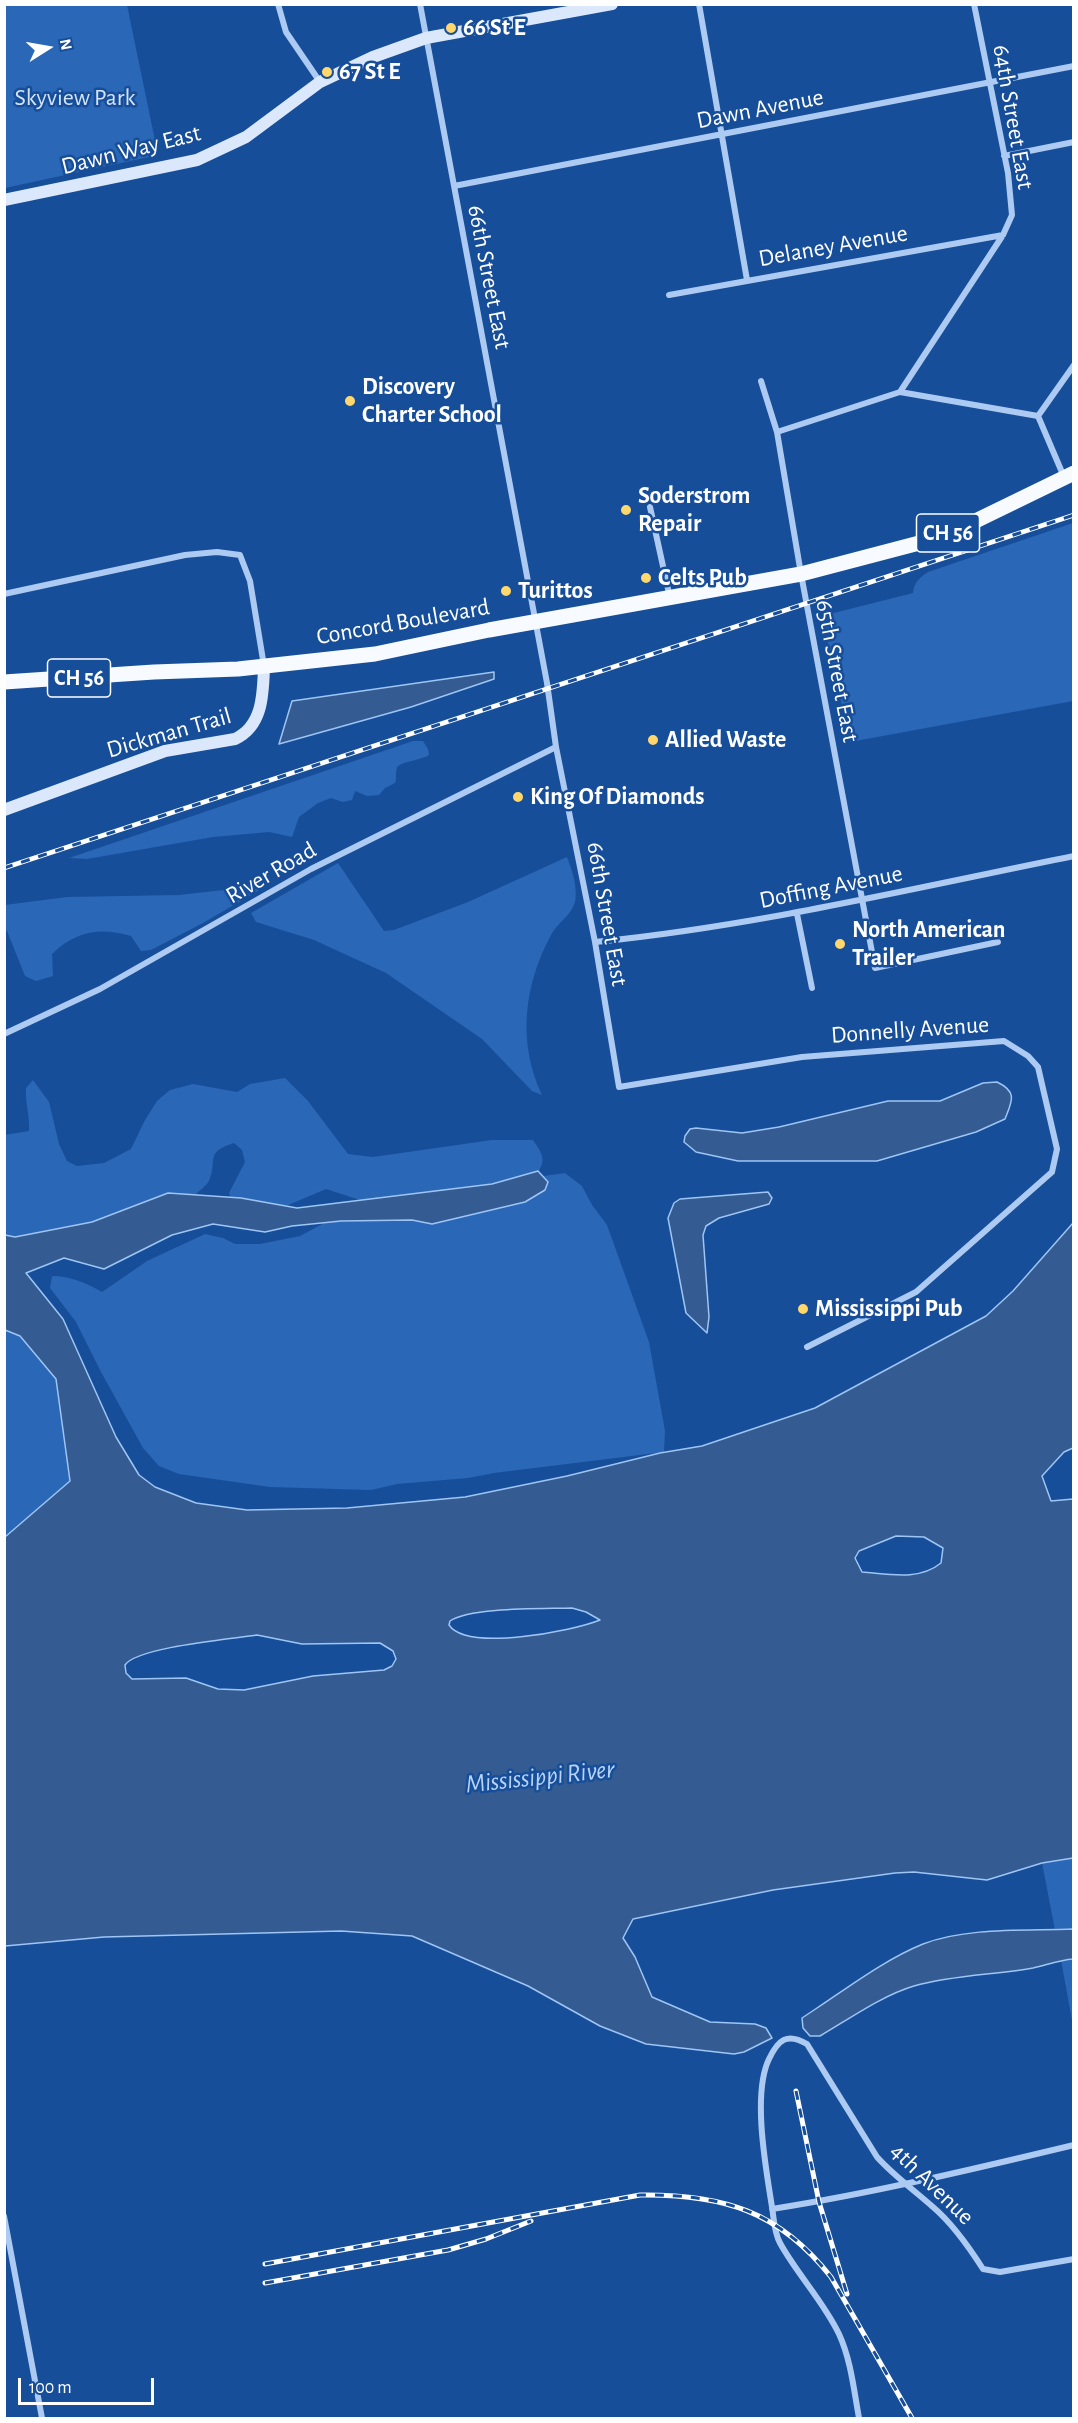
<!DOCTYPE html>
<html>
<head>
<meta charset="utf-8">
<style>
  body { margin:0 }
  #map { position:relative; width:1078px; height:2423px; overflow:hidden; background:#174e9a; font-family:"Alegreya Sans",sans-serif }
  canvas { display:block }
  .frame { position:absolute; inset:0; border:6px solid #fff; pointer-events:none }
  .north { position:absolute; left:18px; top:18px; width:60px; height:60px; -webkit-text-stroke:4px #174e9a; paint-order:stroke; rotate:79deg; font-size:16px; font-weight:700; line-height:24px; text-align:center; color:#fff }
  .north::after { content:''; display:block; margin:auto; width:21px; height:27px; background:#fff; clip-path:polygon(50% 0,100% 100%,50% 72%,0 100%) }
  .scale { position:absolute; left:18px; top:2378px; width:136px; height:27px; box-sizing:border-box; border:3px solid #fff; border-top:0; padding-left:8px; font-size:18px; line-height:21px; white-space:nowrap; color:#fff; -webkit-text-stroke:4px #174e9a; paint-order:stroke }
</style>
</head>
<body>
<div id="map">
<canvas width="1078" height="2423"></canvas>
<div class="frame"></div>
<div class="north">N</div>
<div class="scale">100 m</div>
</div>
<script>
const g = document.querySelector('canvas').getContext('2d');
g.lineJoin = 'round';
function paint(path, color) { g.fillStyle = color; g.fill(path, 'evenodd'); }
function trace(path, color, width, dash) { g.strokeStyle = color; g.lineWidth = width; g.lineCap = dash ? 'butt' : 'round'; g.setLineDash(dash || []); g.stroke(path); }
function write(font, color, halo, rows, align = 'center') {
  g.font = font + ' "Alegreya Sans",sans-serif'; g.lineWidth = 5; g.setLineDash([]); g.textBaseline = 'middle'; g.strokeStyle = halo; g.fillStyle = color; for (const [text, x, y, turn = 0] of rows) {
    g.save(); g.translate(x, y); g.rotate((+turn || 0) * Math.PI / 180); g.textAlign = isNaN(turn) ? turn : align; if (halo) g.strokeText(text, 0, 0); g.fillText(text, 0, 0); g.restore();
  }
}
const green = new Path2D(`
  M4,5H127L158,155L5,188Z
  M1073,523V701L850,742L822,616L913,593C914,582 919,578 928,572Z
  M413,741H423L428,749L429,755C422,760 398,762 397,768C395,773 397,778 395,783L385,788L379,795L367,796L355,791L352,800L343,802L331,798L318,803L299,817L292,837L269,832L213,837L87,859L69,858Z
  M567,857C572,870 578,887 575,902C571,916 557,923 551,935C524,985 517,1042 542,1095L532,1091L482,1039L386,973L314,940L256,922L251,913L338,863L384,931L394,930L468,902Z
  M268,885L203,923L151,950L141,951L131,936C100,927 76,931 52,954L53,976L36,981L25,976L7,931L5,930V905L67,897L179,895Z
  M285,1078L308,1101L348,1154L373,1157L492,1140H533C541,1152 547,1159 538,1172L544,1176L565,1173L582,1186L592,1205L607,1225L649,1342L665,1431L664,1452L494,1473L468,1478L397,1484L371,1490L270,1487L179,1474L159,1466L143,1448L101,1372L76,1322L50,1288L52,1276C70,1276 87,1283 102,1292L147,1261L205,1234L223,1238L235,1244H260L300,1236L369,1199L360,1200L326,1189L286,1206L231,1198L229,1193L245,1162L242,1150L234,1143C204,1153 218,1159 209,1181C206,1186 199,1191 195,1195L168,1193L92,1222L15,1237L5,1235L4,1135L29,1131C30,1116 25,1103 26,1088L33,1080L49,1102L59,1144L67,1161L77,1166L104,1163L131,1149L145,1120L157,1101L170,1090L193,1084L237,1092L250,1084Z
  M4,1330L20,1336L56,1378L70,1481L5,1537Z
  M1073,1858V1929L1055,1930L1042,1863Z
  M1073,1959V2026L1061,1960Z`);
const water = new Path2D(`
  M494,672V679L411,707L279,744L292,701Z
  M997,1082C1018,1092 1012,1101 1005,1119L976,1132L877,1161H738L696,1152L684,1142L685,1136L690,1129L696,1128L742,1133L779,1127L888,1101H940L983,1083Z
  M538,1171L548,1182L545,1190L525,1202L432,1224L412,1220L341,1221L292,1226L265,1232L213,1224L172,1235L104,1269L64,1258L26,1273L63,1319L116,1437L139,1475L155,1487L196,1503L247,1510L347,1508L465,1497L567,1476L660,1453L702,1446L815,1408L986,1316L1013,1291L1073,1223V1448L1064,1452L1042,1476L1051,1501L1073,1499V1858L1042,1863L987,1880L914,1872L895,1873L773,1890L633,1919L623,1938L635,1957L652,1997L710,2022L755,2024L766,2028L772,2038L744,2052L734,2054L646,2044L600,2026L528,1986L412,1936L341,1931L104,1937L5,1946V1537L70,1481L56,1379L20,1336L5,1330V1235L15,1237L92,1222L168,1193L241,1198L297,1208L492,1184ZM896,1536L924,1537L943,1548L941,1563C919,1581 889,1574 862,1572L855,1558L859,1551ZM572,1608L586,1612L600,1620C573,1631 467,1652 449,1625L450,1621C471,1607 544,1609 572,1608ZM257,1635L302,1644L380,1643L393,1651L396,1659L392,1666L384,1670L313,1676L244,1690L218,1689L186,1678L132,1679L126,1673L125,1665C137,1647 232,1639 257,1635Z
  M768,1192L772,1198L769,1204L719,1218L706,1226L703,1235L709,1317L707,1333L686,1313L668,1218L674,1203L680,1199Z
  M1073,1929V1959C1059,1960 1047,1965 1033,1968C994,1975 953,1975 914,1986C883,1995 849,2019 820,2036H810L803,2028L802,2018L817,2008C850,1986 886,1959 923,1944C967,1927 1026,1931 1073,1929Z`);
const street = new Path2D(`
  M278,4L286,32L320,82
  M420,4L547,683L556,747L595,942L619,1087L802,1057L1004,1041L1028,1056L1038,1067L1057,1149L1052,1172L916,1292L807,1347
  M699,4L747,280
  M1004,156L1074,142
  M454,186L1074,66
  M669,295L1003,235
  M761,381L777,432L801,574L875,968L998,942
  M900,392L1003,235L1012,215L1008,173L974,4
  M1038,416L1074,365
  M777,432L900,392L1038,416L1064,477
  M650,507L670,598
  M4,594L185,555L217,552L240,555L250,581L264,666
  M797,914L812,988
  M595,942C756,926 914,888 1074,856
  M4,1034L100,989L311,869L556,747
  M772,2209C873,2193 974,2169 1074,2145
  M4,2216L42,2418
  M859,2418C854,2391 851,2360 839,2334C824,2302 797,2274 780,2243C774,2232 774,2219 772,2207C766,2169 752,2094 769,2059C778,2040 787,2032 807,2044L877,2157C894,2176 914,2190 933,2207C953,2224 969,2247 983,2269L1000,2272L1074,2259`);
const secondary = new Path2D(`
  M4,200L197,160L246,137L320,82L373,57L426,38L612,4
  M4,810L165,751L235,739C263,726 263,694 264,667`);
const primary = new Path2D(`
  M4,682L154,672L238,669L375,654L489,630L801,574L923,542L961,528L1074,473`);
const rail = new Path2D(`
  M4,868L1074,515
  M796,2091L819,2202L847,2294
  M265,2264L640,2195C723,2194 779,2211 831,2277L912,2418
  M265,2283L448,2250L486,2239L531,2221`);
const markers = [
  [451,28,6,"#ffd76d"],
  [327,72,6,"#ffd76d"],
  [350,401,6,"#ffd76d"],
  [626,510,6,"#ffd76d"],
  [646,578,6,"#ffd76d"],
  [506,591,6,"#ffd76d"],
  [653,740,6,"#ffd76d"],
  [518,797,6,"#ffd76d"],
  [840,944,6,"#ffd76d"],
  [803,1309,6,"#ffd76d"]
];
const shields = [
  [948,533,63],
  [79,678,63]
];
const shieldNames = [
  ["CH 56",948,533],
  ["CH 56",79,678]
];
const poiNames = [
  ["66 St E",463,28],
  ["67 St E",339,72],
  ["Discovery",362,387],
  ["Charter School",362,415],
  ["Soderstrom",638,496],
  ["Repair",638,524],
  ["Celts Pub",658,578],
  ["Turittos",518,591],
  ["Allied Waste",665,740],
  ["King Of Diamonds",530,797],
  ["North American",852,930],
  ["Trailer",852,958],
  ["Mississippi Pub",815,1309]
];
const parkNames = [
  ["Skyview Park",75,98]
];
const streetNames = [
  ["Dawn Avenue",760,109,-11],
  ["64th Street East",1013,117,80],
  ["Dawn Way East",131,150,-14],
  ["Delaney Avenue",833,246,-10],
  ["66th Street East",489,277,79],
  ["Concord Boulevard",403,622,-10],
  ["65th Street East",837,671,79],
  ["Dickman Trail",169,733,-16],
  ["River Road",271,873,-30],
  ["Doffing Avenue",831,887,-11],
  ["66th Street East",607,914,80],
  ["Donnelly Avenue",910,1030,-4],
  ["4th Avenue",932,2184,44]
];
const waterNames = [
  ["Mississippi River",540,1777,-6]
];
paint(green, '#2a67b7');
paint(water, '#345c93');
trace(water, '#9ec5f4', 1.5);
trace(street, '#accaf2', 6);
trace(secondary, '#dbe8fc', 12);
trace(primary, '#f7faff', 15);
trace(rail, '#fff', 5);
trace(rail, '#174e9a', 3, [9]);
for (const [x, y, r, color] of markers) { const dot = new Path2D(); dot.arc(x, y, r, 0, 2 * Math.PI); g.fillStyle = color; g.fill(dot); trace(dot, '#174e9a', 2); }
for (const [x, y, w] of shields) { const box = new Path2D(); box.roundRect(x - w / 2, y - 19, w, 38, 4.5); g.fillStyle = '#174e9a'; g.fill(box); trace(box, '#fff', 1.5); }
write('bold 22px', '#fff', null, shieldNames);
write('bold 24px', '#fff', '#174e9a', poiNames, 'left');
write('24px', '#d3e5fc', '#174e9a', parkNames);
write('24px', '#fff', '#174e9a', streetNames);
write('italic 26px', '#b8d4f8', '#174e9a', waterNames);
</script>
</body>
</html>
